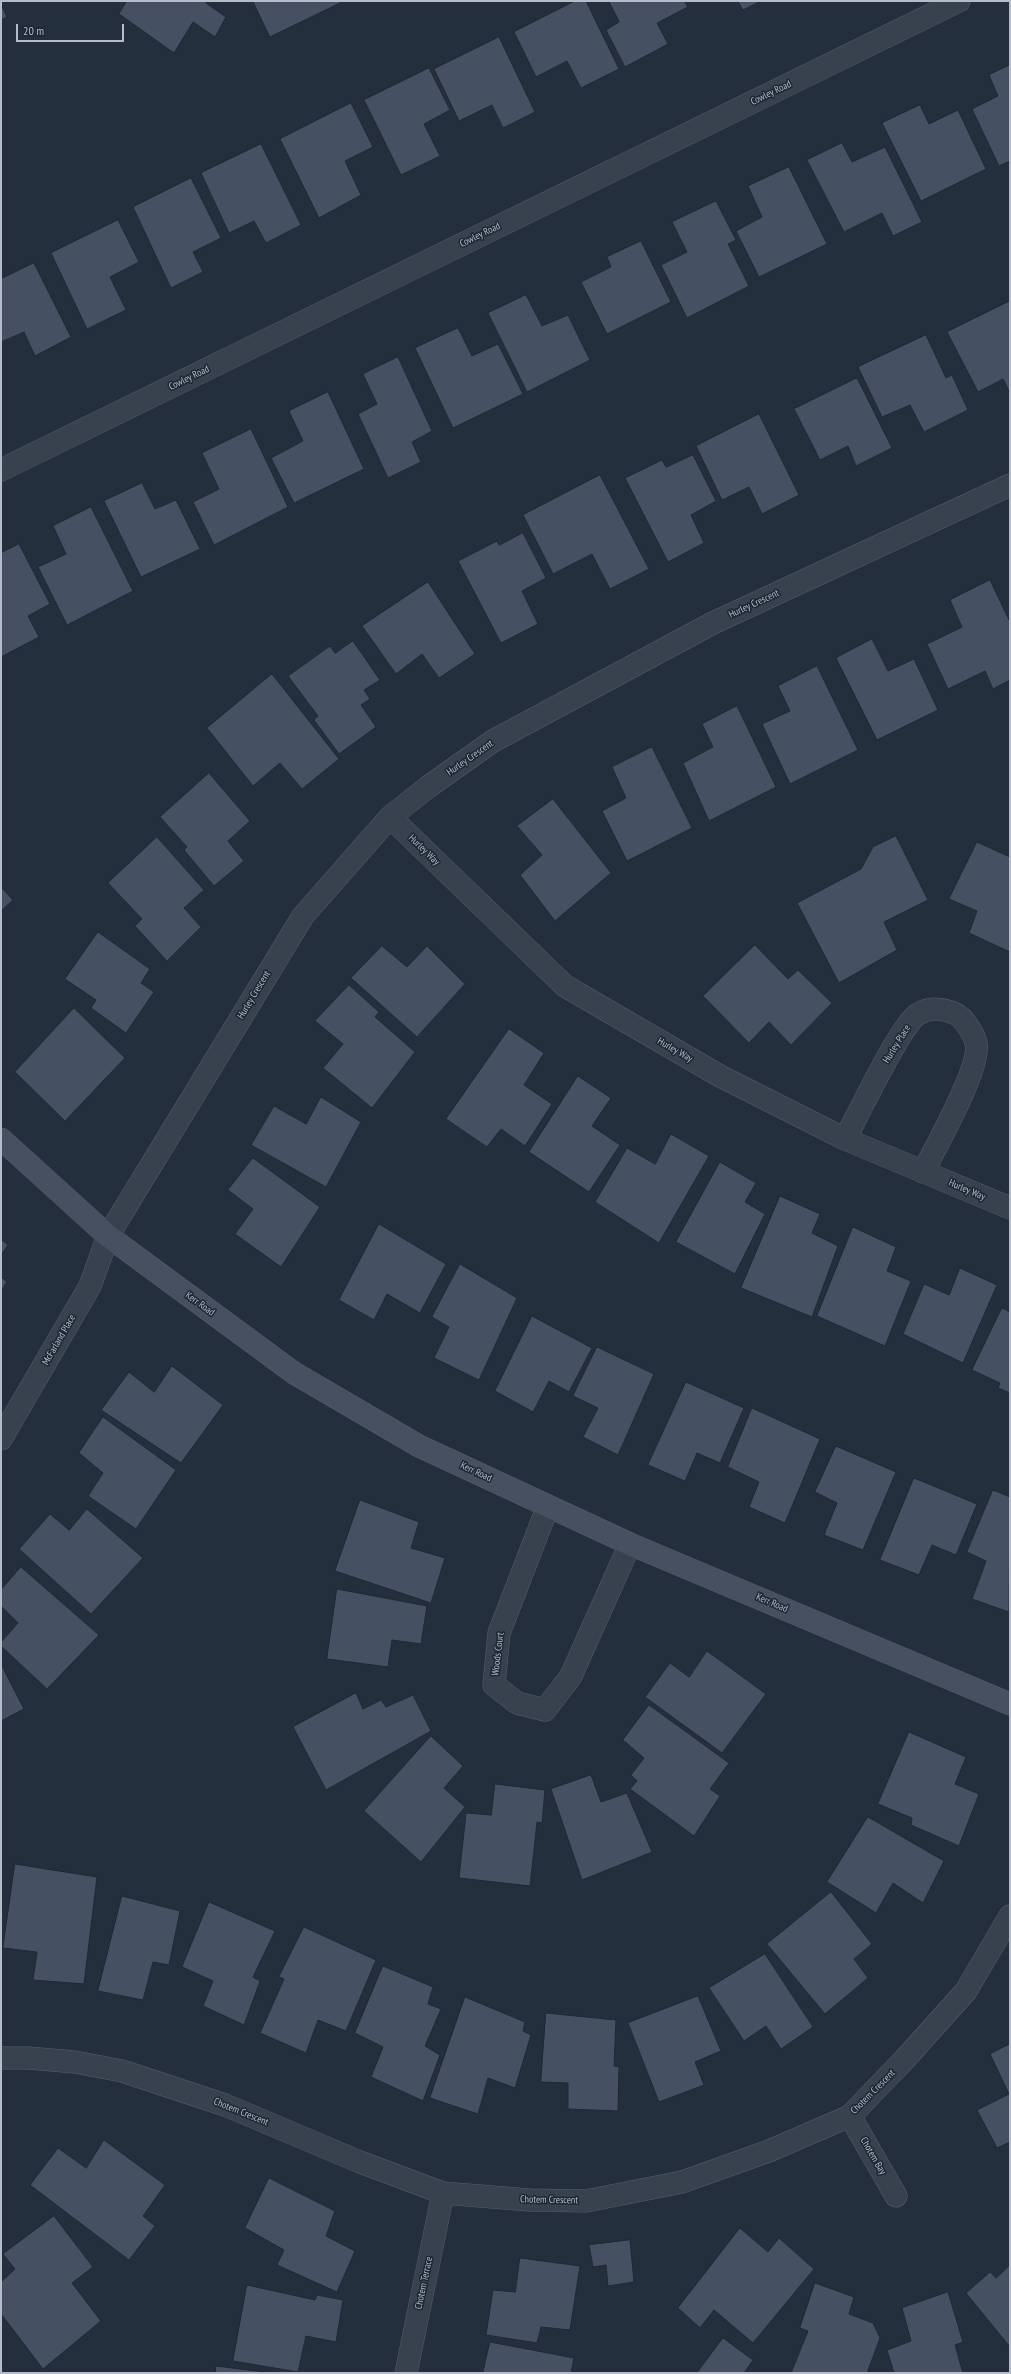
<!DOCTYPE html>
<html>
<head>
<meta charset="utf-8">
<style>
  body { margin:0 }
  #map { position:relative; width:1011px; height:2374px; overflow:hidden; background:#242f3e; font-family:"PT Sans Narrow",sans-serif }
  canvas { display:block }
  .frame { position:absolute; inset:0; border:2px solid #b4bcc9; pointer-events:none }
  .scale { position:absolute; left:16px; top:24px; width:108px; height:18px; box-sizing:border-box; border:2px solid #b4bcc9; border-top:0; padding-left:5px; font-size:12px; line-height:14px; white-space:nowrap; color:#b4bcc9; -webkit-text-stroke:3px #1d2633; paint-order:stroke }
</style>
</head>
<body>
<div id="map">
<canvas width="1011" height="2374"></canvas>
<div class="frame"></div>
<div class="scale">20 m</div>
</div>
<script>
const g = document.querySelector('canvas').getContext('2d');
g.lineJoin = 'round';
function paint(path, color) { g.fillStyle = color; g.fill(path, 'evenodd'); }
function trace(path, color, width, dash) { g.strokeStyle = color; g.lineWidth = width; g.lineCap = dash ? 'butt' : 'round'; g.setLineDash(dash || []); g.stroke(path); }
function write(font, color, halo, rows, align = 'center') {
  g.font = font + ' "PT Sans Narrow",sans-serif'; g.lineWidth = 3; g.setLineDash([]); g.textBaseline = 'middle'; g.strokeStyle = halo; g.fillStyle = color; for (const [text, x, y, turn = 0] of rows) {
    g.save(); g.translate(x, y); g.rotate((+turn || 0) * Math.PI / 180); g.textAlign = isNaN(turn) ? turn : align; if (halo) g.strokeText(text, 0, 0); g.fillText(text, 0, 0); g.restore();
  }
}
const building = new Path2D(`
  M127,1H207L206,3L226,17L215,37L193,22L174,53L119,14Z
  M253,1H344L270,37Z
  M575,1H586L619,69L581,88L567,61L536,77L514,32Z
  M609,1H684L688,7L657,23L668,44L625,67L606,30L619,22Z
  M738,1H761L743,10Z
  M1,4L7,17L1,20Z
  M499,37L535,112L503,128L492,105L459,121L434,69Z
  M1010,65V161L999,166L972,109L998,96L989,75Z
  M429,68L450,110L424,124L440,156L401,175L364,100Z
  M351,103L373,147L345,161L361,195L319,218L280,139Z
  M920,105L929,124L958,110L986,169L921,201L882,123Z
  M842,143L852,162L885,147L922,222L893,236L882,213L844,232L807,160Z
  M261,144L301,225L266,243L254,221L229,233L201,173Z
  M789,167L827,244L759,277L736,231L762,217L748,186Z
  M191,178L221,238L193,252L203,272L171,288L133,207Z
  M716,201L736,240L728,244L749,286L687,318L661,265L687,252L672,222Z
  M118,220L139,262L110,277L126,310L87,329L51,253Z
  M641,241L671,302L607,334L581,282L611,267L607,257Z
  M34,263L71,337L35,356L24,332L1,342V279Z
  M526,295L542,326L568,315L590,360L527,392L488,313Z
  M1010,301V393L1003,379L978,392L947,332Z
  M458,328L472,356L498,344L523,394L453,428L415,348Z
  M926,335L946,378L952,375L968,410L924,432L910,405L882,417L858,367Z
  M398,357L432,431L412,442L421,462L388,478L358,414L377,404L363,374Z
  M857,378L892,448L856,466L848,446L820,460L794,409Z
  M328,392L364,469L294,503L271,458L303,441L289,411Z
  M759,414L799,495L762,514L749,487L722,500L696,446Z
  M251,429L288,507L214,545L193,502L219,489L202,453Z
  M693,455L716,501L691,515L704,543L668,562L625,478L662,460L666,467Z
  M600,475L649,569L610,589L592,554L553,574L523,515Z
  M142,483L155,509L176,500L200,549L141,577L104,501Z
  M91,507L133,591L67,625L38,567L66,554L53,526Z
  M523,533L546,578L522,591L538,624L501,643L458,561L497,541L499,545Z
  M19,544L50,604L28,616L39,637L1,657V553Z
  M990,580L1010,622V680L993,689L985,671L948,689L927,644L962,627L950,600Z
  M428,582L475,654L439,678L422,654L396,674L362,626Z
  M872,639L888,671L914,659L938,710L877,740L836,658Z
  M353,641L380,680L364,690L370,699L361,705L376,727L339,754L314,720L318,716L288,676L330,646L335,653Z
  M817,666L858,750L790,784L762,724L790,711L778,686Z
  M272,674L339,759L302,789L280,763L253,786L207,728Z
  M737,706L776,787L709,821L683,763L713,747L702,724Z
  M652,747L692,828L627,861L602,811L626,798L612,767Z
  M209,773L250,821L228,841L244,861L214,886L184,850L187,847L160,817Z
  M553,799L611,873L555,921L520,875L542,855L517,826Z
  M896,836L928,900L884,922L897,950L839,983L797,903L861,869L873,847Z
  M157,837L204,890L184,908L201,927L167,961L135,926L142,919L108,883Z
  M977,842L1010,857V952L969,933L977,911L949,899Z
  M1,887L13,900L1,911Z
  M98,932L150,969L141,983L154,992L126,1033L91,1008L96,1000L65,979Z
  M755,945L788,979L798,970L832,1003L791,1045L769,1022L749,1043L703,996Z
  M382,946L407,967L427,946L465,984L417,1037L351,978Z
  M349,985L379,1012L375,1017L415,1052L372,1108L323,1068L343,1044L315,1021Z
  M74,1008L125,1058L65,1121L15,1072Z
  M509,1029L544,1053L524,1085L552,1104L525,1146L501,1129L487,1147L446,1119Z
  M578,1076L611,1098L592,1126L620,1145L589,1192L529,1152Z
  M321,1097L361,1122L326,1187L251,1145L274,1106L306,1124Z
  M671,1134L709,1156L659,1243L595,1202L627,1148L655,1164Z
  M253,1158L320,1207L281,1267L235,1234L253,1209L228,1190Z
  M720,1162L756,1183L745,1202L765,1214L735,1274L676,1242Z
  M780,1196L820,1214L812,1233L838,1246L812,1317L741,1288Z
  M379,1224L446,1264L420,1313L387,1294L374,1320L339,1300Z
  M853,1227L896,1247L887,1271L911,1281L885,1346L817,1316Z
  M1,1239L8,1245L1,1255Z
  M460,1264L517,1298L479,1380L434,1358L449,1327L432,1317Z
  M960,1268L997,1285L963,1363L903,1334L924,1284L949,1295Z
  M1,1277L7,1282L1,1291Z
  M1002,1308L1010,1312V1393L998,1388L1000,1383L972,1370Z
  M532,1316L592,1348L569,1392L549,1381L533,1412L495,1391Z
  M597,1347L654,1374L618,1455L583,1437L598,1408L573,1396Z
  M172,1366L223,1405L181,1463L101,1410L129,1372L154,1392Z
  M686,1382L744,1408L720,1463L697,1453L685,1481L648,1465Z
  M752,1408L820,1439L785,1523L749,1507L759,1482L728,1467Z
  M103,1417L176,1470L136,1529L88,1496L103,1473L79,1453Z
  M836,1446L896,1472L863,1550L824,1535L837,1503L815,1492Z
  M914,1478L977,1504L956,1555L932,1545L919,1575L880,1560Z
  M993,1490L1010,1497L1009,1612L972,1599L986,1561L967,1552Z
  M360,1500L419,1522L411,1548L445,1558L431,1603L335,1571Z
  M87,1509L143,1558L91,1614L19,1549L50,1514L69,1530Z
  M21,1567L99,1635L47,1689L1,1646V1642L18,1623L1,1606V1590Z
  M337,1589L427,1606L421,1644L392,1640L388,1667L327,1659Z
  M707,1651L766,1694L722,1753L645,1697L670,1663L689,1677Z
  M1,1664L24,1709L1,1721Z
  M356,1693L363,1709L381,1700L386,1707L413,1695L431,1731L326,1790L293,1727Z
  M649,1705L729,1763L710,1789L720,1796L694,1836L630,1789L637,1781L631,1775L644,1758L623,1740Z
  M909,1732L966,1757L955,1784L979,1794L959,1846L911,1825L912,1818L878,1804Z
  M431,1736L463,1766L444,1788L465,1807L421,1862L364,1811Z
  M591,1775L601,1802L627,1793L652,1852L582,1880L551,1789Z
  M495,1784L545,1790L542,1823L537,1822L530,1886L459,1878L466,1813L491,1815Z
  M868,1817L944,1861L923,1903L893,1883L876,1913L827,1882Z
  M15,1864L97,1877L84,1984L33,1980L37,1952L3,1948Z
  M831,1892L872,1944L854,1959L868,1978L825,2014L767,1944Z
  M122,1896L180,1911L169,1965L153,1962L143,2000L98,1991Z
  M209,1902L275,1931L253,1977L260,1981L244,2025L203,2006L213,1981L182,1967Z
  M304,1927L376,1960L346,2031L318,2020L306,2053L260,2033L284,1979L279,1977Z
  M765,1954L813,2027L781,2049L766,2026L744,2041L709,1988Z
  M383,1966L433,1987L428,2004L441,2009L425,2046L440,2055L423,2101L371,2077L383,2047L355,2033Z
  M698,1996L721,2051L695,2062L704,2085L659,2102L628,2023Z
  M465,1997L525,2022L523,2031L531,2035L515,2088L488,2078L478,2114L430,2098Z
  M546,2013L616,2020L614,2066L619,2067L618,2111L568,2109V2083L541,2082Z
  M1010,2044V2142L997,2148L977,2110L1009,2094L990,2054Z
  M104,2140L165,2185L143,2216L155,2226L129,2260L30,2185L58,2148L86,2168Z
  M269,2178L335,2211L326,2236L355,2251L337,2292L277,2265L284,2250L245,2228Z
  M54,2216L93,2267L72,2283L101,2321L43,2369L1,2314V2282L15,2269L3,2254Z
  M740,2228L768,2252L779,2238L814,2269L753,2343L714,2310L700,2328L678,2308Z
  M630,2240L634,2282L608,2286L606,2265L593,2267L589,2245Z
  M520,2258L580,2266L570,2330L541,2327L537,2343L486,2335L493,2290L515,2292Z
  M1010,2265V2347L966,2293L990,2272L996,2278Z
  M815,2283L854,2297L849,2314L873,2323L880,2338L867,2373H791L808,2331L800,2328Z
  M247,2285L315,2300L317,2295L343,2300L336,2342L306,2336L298,2372L233,2361Z
  M948,2292L963,2342L955,2345L963,2373H894L887,2350L911,2341L902,2308Z
  M723,2338L753,2360L744,2373H697Z
  M490,2342L574,2358L571,2373H483Z
  M216,2366L265,2372V2373H216Z`);
const street = new Path2D(`
  M1,470L959,1
  M390,817L565,986L720,1076L845,1139L1010,1208
  M845,1139C857,1117 901,1024 918,1014C930,1007 944,1008 956,1014C964,1018 974,1034 976,1043C982,1066 935,1148 923,1172
  M1,1439L90,1286L108,1236L303,916L390,817L428,787L493,741L713,623L1010,485
  M548,1506L499,1633L494,1685L517,1703L545,1710L571,1676L630,1544
  M1,2058H28L75,2062L122,2071L225,2105L360,2162L443,2193L529,2200L586,2201L682,2182L769,2151L850,2116L904,2060L966,1991L1010,1916
  M850,2116L896,2196
  M406,2373L443,2193`);
const secondary = new Path2D(`
  M1,1139L108,1236L294,1373L419,1446L630,1544L1010,1704`);
const streetNames = [
  ["Cowley Road",771,93,-26],
  ["Cowley Road",480,235,-26],
  ["Cowley Road",189,378,-26],
  ["Hurley Crescent",754,604,-25],
  ["Hurley Crescent",470,758,-35],
  ["Hurley Way",424,850,44],
  ["Hurley Crescent",254,995,-59],
  ["Hurley Place",897,1044,-58],
  ["Hurley Way",675,1050,30],
  ["Hurley Way",967,1190,23],
  ["Kerr Road",200,1304,36],
  ["McFarland Place",59,1340,-60],
  ["Kerr Road",476,1472,25],
  ["Kerr Road",772,1603,23],
  ["Woods Court",498,1654,-83],
  ["Chotem Crescent",873,2092,-45],
  ["Chotem Crescent",241,2112,22],
  ["Chotem Bay",873,2156,60],
  ["Chotem Crescent",549,2200,1],
  ["Chotem Terrace",424,2283,-78]
];
paint(building, '#455162');
trace(building, '#1f2835', 1);
trace(street, '#565f6c', 23);
trace(secondary, '#565f6c', 23);
trace(street, '#38414e', 22);
trace(secondary, '#465061', 22);
write('10px', '#b4bcc9', '#1d2633', streetNames);
</script>
</body>
</html>
